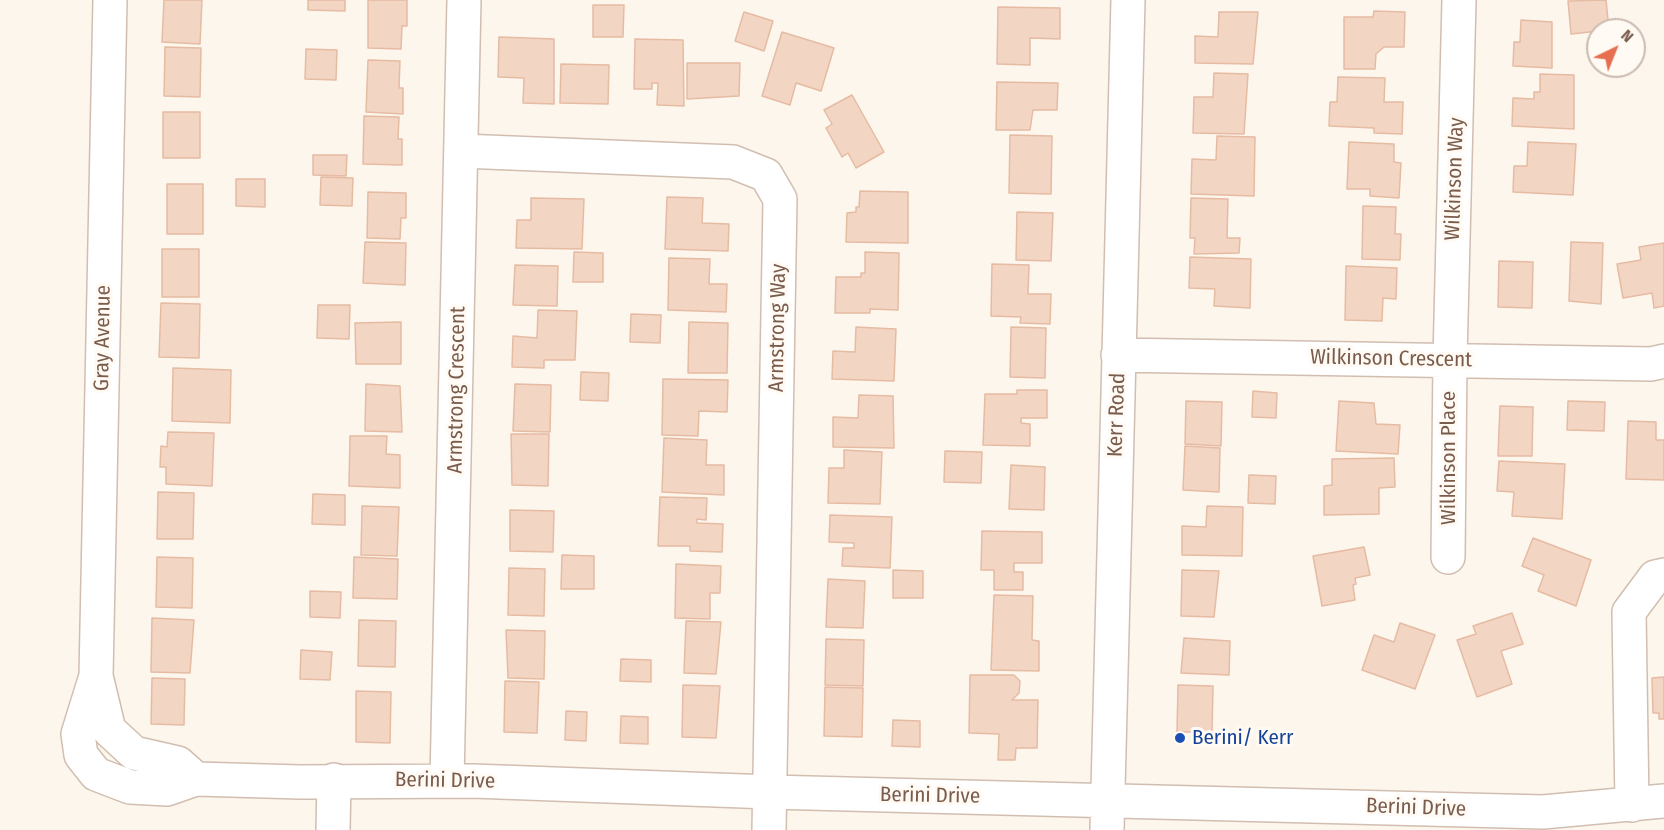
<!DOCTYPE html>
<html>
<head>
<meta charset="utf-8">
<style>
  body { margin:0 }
  #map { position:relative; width:1664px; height:830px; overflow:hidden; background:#fdf6ec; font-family:"Fira Sans Condensed",sans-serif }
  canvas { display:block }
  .north { position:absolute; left:1586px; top:18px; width:60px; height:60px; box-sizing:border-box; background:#fffaf3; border:2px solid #cabbb1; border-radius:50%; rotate:43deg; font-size:16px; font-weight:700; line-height:24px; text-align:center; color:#7a5c4d }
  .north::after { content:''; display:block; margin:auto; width:21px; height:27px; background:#e76f51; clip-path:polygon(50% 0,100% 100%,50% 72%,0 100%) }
</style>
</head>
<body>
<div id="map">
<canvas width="1664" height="830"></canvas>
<div class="north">N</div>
</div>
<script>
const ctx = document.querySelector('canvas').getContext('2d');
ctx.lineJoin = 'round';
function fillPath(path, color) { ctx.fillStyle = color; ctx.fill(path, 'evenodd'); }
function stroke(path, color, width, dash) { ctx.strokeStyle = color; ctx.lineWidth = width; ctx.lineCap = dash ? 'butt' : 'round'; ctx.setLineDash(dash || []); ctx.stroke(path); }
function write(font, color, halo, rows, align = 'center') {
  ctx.font = font + ' "Fira Sans Condensed",sans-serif'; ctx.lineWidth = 6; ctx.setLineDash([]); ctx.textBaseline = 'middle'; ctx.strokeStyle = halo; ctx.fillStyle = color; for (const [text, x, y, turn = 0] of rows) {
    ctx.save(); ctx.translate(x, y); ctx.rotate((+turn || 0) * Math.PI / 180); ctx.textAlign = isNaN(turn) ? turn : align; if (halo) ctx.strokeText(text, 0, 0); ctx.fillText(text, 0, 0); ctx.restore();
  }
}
const building = new Path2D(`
  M164,0h38l-2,44 -38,-2z
  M308,0h37v11l-37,-1z
  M368,0h39v26h-5l-1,23 -33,-1z
  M1606,0l3,30 -38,4 -3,-33z
  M593,5h31l-1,32h-30z
  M998,7l62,1v31l-30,-1v27l-33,-1z
  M1374,11l31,1 -1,35h-20l-8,7 -1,15h-31v-52h29z
  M744,12l29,9 -9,30 -29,-10z
  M1219,12h39l-5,52 -58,-1v-27l23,1z
  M1521,20l31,2v46l-39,-2 1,-24h6z
  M782,32l52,16 -13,43 -25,-8 -6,22 -28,-9z
  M499,37l55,2v65l-31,-1 1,-25 -26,-1z
  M635,39l48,1 1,66 -27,-1 1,-22h-6v6h-18z
  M165,47l36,1 -1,49 -36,-1z
  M306,49l31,1 -1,30 -31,-1z
  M368,60l32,1 -1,27h4v26l-37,-2z
  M687,63h53l-1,33 -52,3z
  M561,64l48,1 -1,39 -48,-1z
  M1214,73l34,1 -4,60 -51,-1 1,-36h19z
  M1540,74l34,1v54l-62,-3 1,-28 21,1v-7h6z
  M1338,77l47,1 -1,24h19l-1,32 -28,-1v-5l-45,-2 1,-24h7z
  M997,82l61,1 -1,27h-24l-3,20h-34z
  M852,95l32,57 -28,16 -8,-15 -6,4 -16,-29 6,-4 -8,-14z
  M163,112h37v46h-37z
  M364,116l35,1 -1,22h4v26l-39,-1z
  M1010,135l42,1 -1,58 -42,-1z
  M1217,136l38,1 -1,59 -63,-2 1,-35 24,1z
  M1349,142l45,2v18l7,1 -2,35 -29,-2v-7h-23z
  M1528,142l48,2 -3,51 -60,-3 1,-26h13z
  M313,155h34l-1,21 -33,-1z
  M321,177l32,1 -1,28 -32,-1z
  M236,179h29v28l-29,-1z
  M167,184h36v50h-36z
  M860,191l48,1v51l-62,-1 1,-29 9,-1v-5h3z
  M368,192l38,1v25h-5l-1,21 -33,-1z
  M667,197l36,1 -1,25 27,1 -1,27 -63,-2z
  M531,198l53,1 -2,50 -66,-1 1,-28h14z
  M1191,198l37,1 -1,39h13l-1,15 -45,1 1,-16h-5z
  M1363,206l33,1 -1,27h6l-1,26 -38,-1z
  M1017,212l36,1 -2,48 -35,-1z
  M365,242l41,1 -1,42 -42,-2z
  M1571,242l32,1 -2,61 -32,-3z
  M1664,243v63l-10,2 -2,-15 -29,5 -6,-34 24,-4 -2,-13z
  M162,249h37v48h-37z
  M574,252l29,1v29h-30z
  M865,252l34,1 -1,57 -28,-1v4h-35l1,-36h25v-4h4z
  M1190,257l61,2 -1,49 -36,-2 1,-17 -26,-1z
  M669,258l41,1 -1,25h18l-1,28 -58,-2z
  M1499,261l34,1 -1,46 -34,-1z
  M992,264l37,1 -1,29h23l-1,30 -30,-1 1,-6 -30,-1z
  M515,265l43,1 -1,40 -44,-1z
  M1346,266l51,2 -1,31 -13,-1 -1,23 -37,-1z
  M161,303l39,1 -1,54 -40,-1z
  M318,305h32l-1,34 -32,-1z
  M538,310l39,1 -2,49h-31v8l-32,-1 1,-31 24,2z
  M631,314l30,1 -1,28 -30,-1z
  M401,322v42h-45l-1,-41z
  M689,322l39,1 -1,50h-39z
  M856,327l40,2 -2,52 -62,-2 1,-28 22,1z
  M1011,327l35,1 -1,50 -35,-1z
  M173,368l58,2 -1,53 -58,-2z
  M581,372l28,1 -1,28 -28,-1z
  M663,379l65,1 -1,32 -28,-1 -1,25 -36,-1z
  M366,384l34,2 2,46 -37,-1z
  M515,384l36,1 -1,47 -37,-1z
  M1017,390h30v28h-26v5l9,1v22l-47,-1 2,-51h32z
  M1253,391l24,2 -1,25 -24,-1z
  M859,395l34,1 1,52 -61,-1v-30l25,1z
  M1186,401l36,1 -1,44 -36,-2z
  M1339,401l35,2 2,21 24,1 -2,29 -62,-3z
  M1568,401l37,1 -1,29 -37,-1z
  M1500,406l33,1 -1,49h-34z
  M1628,421l28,1v18h8v40l-38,-1z
  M168,432l46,1 -2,53 -46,-2v-17h-6l1,-21 6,1z
  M511,434h38l-1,52 -36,-1z
  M350,436h37l-1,18 14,1v33l-51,-2z
  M664,438l43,2 -1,25h18v30l-62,-3z
  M1185,446l35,2 -1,44 -36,-2z
  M844,450l38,2 -2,52 -52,-1 1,-35h15z
  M945,451l37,1 -1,31 -37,-1z
  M1394,458l1,29 -16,1v26l-55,1v-29l8,-1v-26z
  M1499,461l66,3 -3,55 -50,-3 2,-24 -17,-1z
  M1011,465l34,2 -1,43 -35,-1z
  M1249,475l27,1 -1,28 -27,-1z
  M158,492l36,1 -1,46h-36z
  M313,494l32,1v30l-33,-1z
  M660,497l47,1 -1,22 -9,-1v4l26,1 -1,28 -32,-1v-5h-32z
  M362,506l37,1 -2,49 -36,-1z
  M1207,506l36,1 -1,49 -60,-1v-29l24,1z
  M510,510l44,1 -1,41 -43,-1z
  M830,515l62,2 -2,51 -48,-2 1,-18h11v-5l-25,-1z
  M982,531l60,1v31h-28v9h9v18h-29v-20h-13z
  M1533,538l58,22 -15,46 -38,-15 6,-16 -22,-9z
  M1364,547l6,28 -15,3 1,6 -3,1 2,15 -33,6 -9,-50z
  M562,555l32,1v33h-33z
  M157,557l36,1 -1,50 -36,-1z
  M354,557l44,2 -1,40 -44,-1z
  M676,564l45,2 -1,27h-10v26l-35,-1z
  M509,568l36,1 -1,47 -36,-1z
  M893,570l30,1v27h-30z
  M1182,570l37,1 -5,46 -33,-1z
  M828,579l37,2 -2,47 -37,-1z
  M310,591l31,1 -1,26 -30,-1z
  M994,595l39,1 -1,44 7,1v30l-48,-1z
  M1512,613l11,31 -22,7 11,33 -35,13 -20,-57 19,-6 -3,-8z
  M152,618l42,2 -4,53 -39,-1z
  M359,620l37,1 -1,46 -37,-1z
  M686,621l35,1 -5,52 -32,-1z
  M1400,623l35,12 -20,54 -53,-19 12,-35 20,7z
  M506,630l39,1 -1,48 -36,-1z
  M1184,638l46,3 -1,34 -48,-2z
  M826,639l38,1 -1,46 -38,-1z
  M301,650l31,2 -2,28 -30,-1z
  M621,659l30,1v22l-31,-1z
  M970,675h44l6,6 -1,12 -7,7h26l-1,48h-21l-1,12h-17l1,-26 -30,-1z
  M1664,677v42h-5v-6h-6l-1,-35z
  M152,678l33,1 -1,46 -33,-1z
  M505,681l34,1 -2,51 -33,-1z
  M683,685l37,1 -4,52 -34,-1z
  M1178,685l35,1 -1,46h-35z
  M825,687l38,1 -1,49 -38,-1z
  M356,691l35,1 -1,51 -34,-1z
  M566,711l21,1 -1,29 -21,-1z
  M621,716l27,1v27l-28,-1z
  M893,720l27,1v26l-28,-1z`);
fillPath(building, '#f3d5c3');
stroke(building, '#e6bba3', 1.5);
const minor = new Path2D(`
  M110,0l-14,676 13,54 25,23 44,10 18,16
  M462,151l271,11 33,13 14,24 -11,631
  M1118,355l533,9 13,-3
  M1448,557l2,-198 9,-359
  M96,676l-18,58 3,21 15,19 34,13 37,2 29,-10 104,3 173,-1 297,11 773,20 121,-11
  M447,780l17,-780
  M1632,805l-3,-193 26,-35 9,-2
  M333,830l1,-50
  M1107,830l21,-830`);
stroke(minor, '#d1beb0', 36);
stroke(minor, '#fff', 33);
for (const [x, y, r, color] of [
  [1180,738,6,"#1a4fb4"]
]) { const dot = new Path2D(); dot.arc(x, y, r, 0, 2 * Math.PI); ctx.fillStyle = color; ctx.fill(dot); stroke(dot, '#fffaf3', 2); }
write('21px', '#7a5c4d', '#fffaf3', [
  ["Wilkinson Way",1455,179,-88],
  ["Armstrong Way",778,328,-89],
  ["Gray Avenue",103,338,-89],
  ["Wilkinson Crescent",1391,359,1],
  ["Armstrong Crescent",457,390,-89],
  ["Kerr Road",1117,415,-88],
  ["Wilkinson Place",1449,458,-90],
  ["Berini Drive",445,781,1],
  ["Berini Drive",930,796,1],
  ["Berini Drive",1416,808,2]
]);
write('21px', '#164399', '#fffaf3', [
  ["Berini/ Kerr",1192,738]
], 'left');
</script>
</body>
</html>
